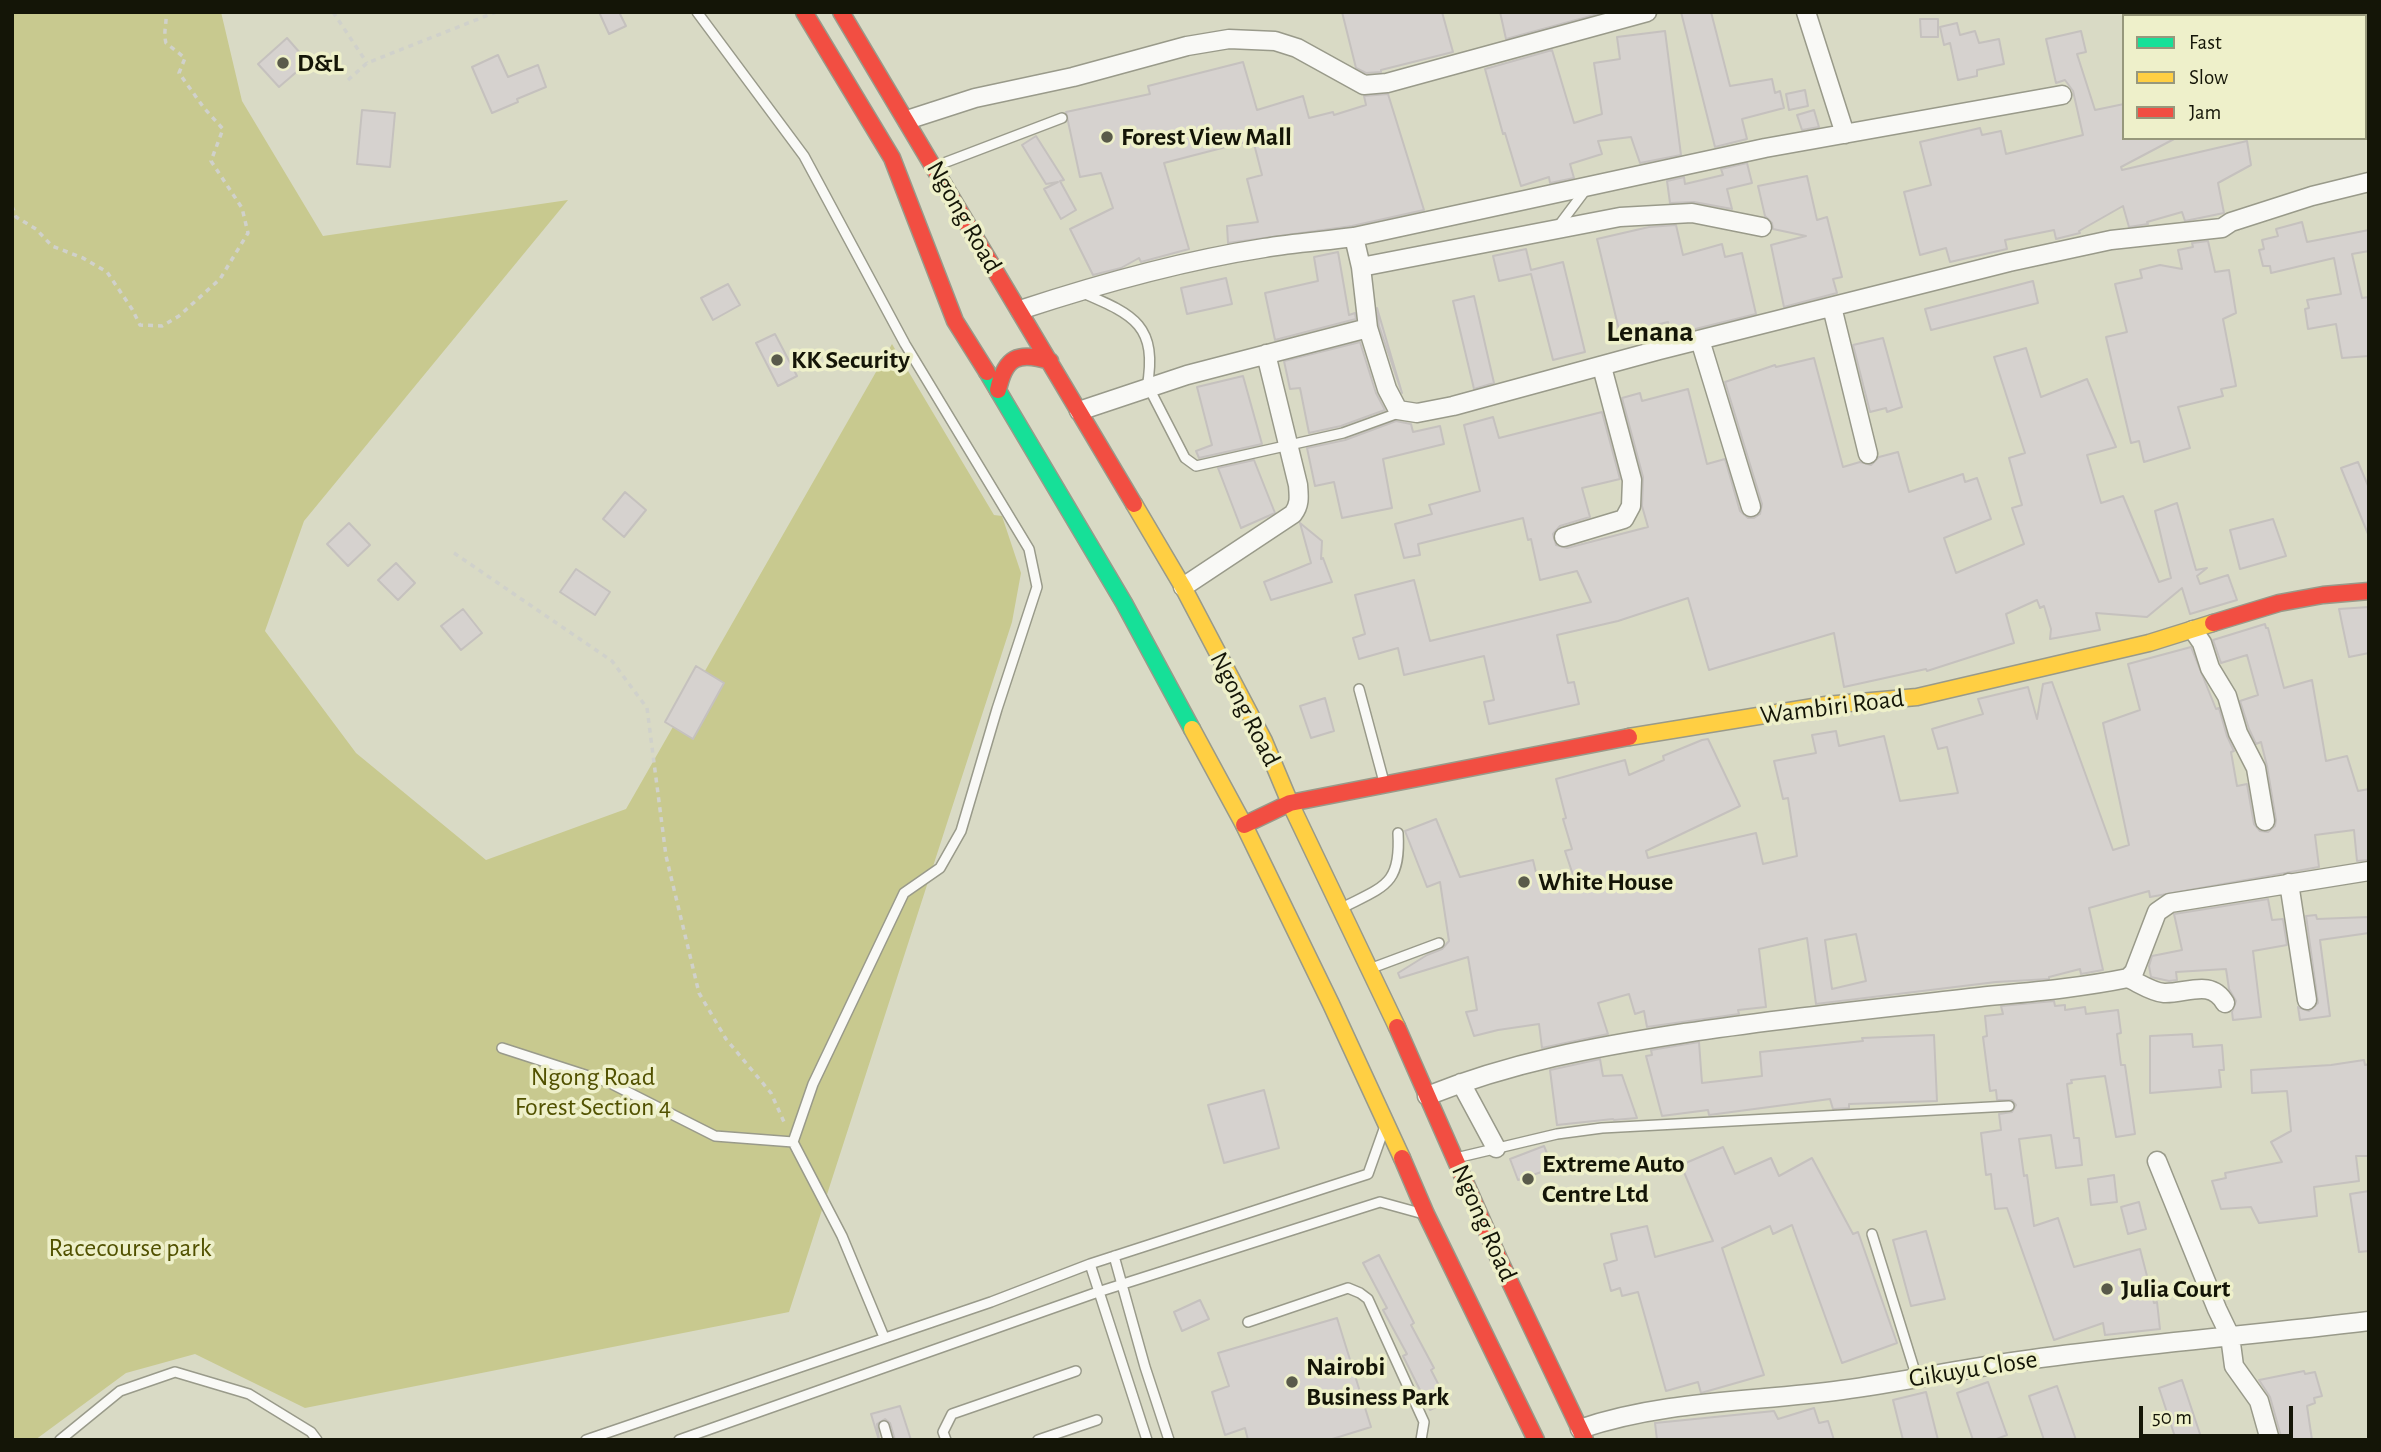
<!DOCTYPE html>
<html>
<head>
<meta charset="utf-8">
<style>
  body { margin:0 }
  #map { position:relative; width:2381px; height:1452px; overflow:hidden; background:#d9dac5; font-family:"Alegreya Sans",sans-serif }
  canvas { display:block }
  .frame { position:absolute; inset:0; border:14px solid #141507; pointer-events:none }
  .legend { position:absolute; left:2122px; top:14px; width:245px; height:126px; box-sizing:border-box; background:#eef0ca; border:2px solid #97987c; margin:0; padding:9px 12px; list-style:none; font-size:21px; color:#141507 }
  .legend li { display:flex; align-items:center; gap:14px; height:35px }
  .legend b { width:35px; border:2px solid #97987c }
  .scale { position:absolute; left:2139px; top:1406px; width:154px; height:32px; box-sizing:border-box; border:4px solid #141507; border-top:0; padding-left:9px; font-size:21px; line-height:24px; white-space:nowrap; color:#141507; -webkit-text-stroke:5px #eef0ca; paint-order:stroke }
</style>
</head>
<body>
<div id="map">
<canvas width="2381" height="1452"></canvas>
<div class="frame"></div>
<ul class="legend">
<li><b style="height:9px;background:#16e098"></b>Fast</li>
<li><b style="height:9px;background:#ffcf43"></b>Slow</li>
<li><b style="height:9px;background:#f24e42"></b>Jam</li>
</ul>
<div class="scale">50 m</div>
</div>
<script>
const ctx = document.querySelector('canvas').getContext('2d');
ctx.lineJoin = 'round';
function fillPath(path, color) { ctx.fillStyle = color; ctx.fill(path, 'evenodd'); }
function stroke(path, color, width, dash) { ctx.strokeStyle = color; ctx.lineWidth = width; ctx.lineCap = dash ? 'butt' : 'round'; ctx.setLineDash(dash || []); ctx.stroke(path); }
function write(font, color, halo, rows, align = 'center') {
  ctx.font = font + ' "Alegreya Sans",sans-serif'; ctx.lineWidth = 7; ctx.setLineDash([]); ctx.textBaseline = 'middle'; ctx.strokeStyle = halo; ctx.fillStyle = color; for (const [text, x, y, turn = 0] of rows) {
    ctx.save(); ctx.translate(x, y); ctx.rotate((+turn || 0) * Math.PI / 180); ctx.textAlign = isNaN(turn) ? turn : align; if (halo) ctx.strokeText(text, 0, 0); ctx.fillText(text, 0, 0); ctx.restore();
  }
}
fillPath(new Path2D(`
  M12,12h209l21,89 81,135 245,-36 -264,321 -39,110 91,122 130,107 140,-51 266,-465 102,171 8,1 19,57 -9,49 -223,690 -484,96 -110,-54 -69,19 -91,67h-23z`), '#c8c98f');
const building = new Path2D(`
  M599,12h20l7,14 -17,8z
  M1342,12h100l11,40 -72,18v2l-15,1 -10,-5z
  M1500,12h98v2l-92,25z
  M1681,12h30l19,74 42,-7 3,14 5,-2 4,17 -42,11 5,20 -32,8z
  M1920,19h18v18h-17z
  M1957,23l3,12 15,-4 4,12 20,-4 5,25 -27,6v6l-19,4 -8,-37 -6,2 -4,-18z
  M1665,31l16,124 -41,8 -9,-26 -33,4 4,13 -32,10 4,14 -24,5 -1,-6 -28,9 -16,-53 -2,1 -18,-65 67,-19 22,73 28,-9 -8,-51 26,-4 -3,-22z
  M2081,31l5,21 -9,2 18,56 29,-6v34h52l-55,29 1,3 125,-29 4,24 -33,18 6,30 -39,8 -3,-9 -35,10 1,2 -19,3 -6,-21 -44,25 1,2 -24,6 -2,-9 -49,10 2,9 -57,13 -4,-14 -26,7 -16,-63 27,-7 -11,-43 60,-14 2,7 19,-4 5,23 77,-19 -10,-44 -8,-11 -9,3 -10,-44z
  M287,38l21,24 -29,25 -21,-23z
  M498,55l10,22 30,-12 8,22 -29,12 1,3 -26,11 -20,-46z
  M1243,62l14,48 46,-14 6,22 24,-6 1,3 32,-10 -2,-9 24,-2 36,116 -72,16 -124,17 -1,-17 31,-4 -11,-43 15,-4 -9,-35 -89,23 25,86 -48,13 -2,-4 -18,10 -28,7 -23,-46 43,-21 -12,-35 -21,4 -14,-65 84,-18 -2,-8z
  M1805,90l3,16 -19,4 -3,-16z
  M362,110l33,3 -5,54 -33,-3z
  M1814,110l5,17 -17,3 -5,-15z
  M1036,136l28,44 -4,1 16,29 -15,9 -17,-30 14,-7 -12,2 -24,-39z
  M1747,163l5,20 -25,6 5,20 -38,-7 -24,1 -3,-22 17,-4 1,7 38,-9 -2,-6z
  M1807,176l10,44 10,-3 15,60 -9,2 4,14 -53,14 -13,-62 35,-9 -33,-7 -1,-6 -7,-7 -7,-30z
  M2302,222l5,20 62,-12v21l-17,3 10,44 7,-1v59l-27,2 -6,-34 -28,5 -3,-20 4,-1 -2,-8 34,-6 -7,-36 -63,15 -1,-7h-7l-4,-16 5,-1 -2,-9 16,-4 -2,-7z
  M1676,225l7,30 39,-11 3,13 17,-4 14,61 -85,21 -3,-13 -48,12 -23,-95 52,-12z
  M2208,241l7,31 14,-2 7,43 -13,6 13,67 -15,3 2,7 -45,11 12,41 -46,14 -5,-21 -8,2 -25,-106 21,-5 -12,-48 27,-6 -2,-8 20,-5 22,4 -4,-19 15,-3 -1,-4z
  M1526,249l5,21 32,-8 22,90 -32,8 -22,-86 -32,7 -6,-25z
  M1338,252l11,63 6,-2 1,6 -81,21 -10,-47 53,-12 -4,-24z
  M1226,278l6,26 -45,10 -6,-26z
  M2033,281l5,22 -107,27 -6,-21z
  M728,284l12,21 -27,15 -12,-22z
  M1474,296l20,87 -20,6 -21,-88z
  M1377,308l25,85 -23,-67z
  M775,334l22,42 -19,10 -22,-43z
  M1883,338l19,69 -15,5 -1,-4 -16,4 -17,-67z
  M1360,342l16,51 9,17 -44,16 -32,7 -9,-45 -10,1 -6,-28z
  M2026,348l15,49 46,-18 29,68 -29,8 14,48 22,-7 36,86 12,-4 -16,-67 22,-8 19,67 11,-2 -10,8 3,8 28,-9 9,25 -47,14 -8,-26 -35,29 -51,-4 4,17 -50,9 1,-10 -7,-23 -4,2 -3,-8 -31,14 8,29 -87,28 -1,-2 -82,18 -10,-54 -125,37 -21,-72 -70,23 -61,14 11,48 6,-1 5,22 -90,20 -5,-22 10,-2 -10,-44 -80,19 -6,-27 -39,11 -6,-21 12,-4 -10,-39 59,-15 16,61 161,-39 -14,-31 -37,9 -9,-41 -3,1 -5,-22 -105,26 2,11 -16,3 -9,-34 37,-10 -3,-9 51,-14 -16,-66 29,-8 6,21 103,-26 18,67 -38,9 8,29 -30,9 -7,8 3,11 11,3 81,-21 -6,-21 1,-29 -21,-79 18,-5 2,8 46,-12 19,75 18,-5 15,52 8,7h6l6,-4 2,-10 -37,-122 50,-17 1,2 38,-9 29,109 17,-5 11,3 8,-8 19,-5 11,40 54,-18 2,8 12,-4 14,41 -47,19 12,35 68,-29 -12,-36 10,-3 -13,-47 16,-5 -31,-96z
  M1243,376l19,68 -63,14 -3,-7 16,-6 -15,-58z
  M1396,421l15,3 2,8 27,-6 4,18 -61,15 9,49 -50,10 -8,-36 -19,4 -8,-38 38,-8z
  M1254,460l21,53 -34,15 -23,-60z
  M2358,462l11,26 -1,46 -27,-66z
  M625,492l21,18 -22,27 -21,-18z
  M2273,519l13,37 -46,13 -10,-39z
  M349,523l21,22 -22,21 -21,-22z
  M1300,523l22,18 -1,18 2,-1 9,24 -61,18 -7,-18 47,-19z
  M396,563l19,20 -17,17 -20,-20z
  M576,569l34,23 -15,23 -35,-23z
  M2369,607v46l-20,4 -10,-48z
  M463,609l19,24 -21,17 -20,-24z
  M2265,624l1,4h2l16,60 28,-8 14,81 21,-5 11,35 11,-2v71l-12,1 -3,-31 -39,5 4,32 -169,30 -1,-6 -60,17 14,62 -22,4 -1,-5 -31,8v2l-53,3 -180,22 -9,-66 -48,11 7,58 -28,3 1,4 -92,13 -3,-16 -9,3 -6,-20 -31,9 10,31 -66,14 -3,-24 -41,6 -24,6 -8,-24 11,-2 -9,-53 -68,21 -2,-5 29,-18 15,-6 7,-8 -9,-59 -13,5 -22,-56 31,-12 24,58 73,-17 6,25 35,-7 -9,-27 7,-2 -9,-30 3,-1 -10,-39 69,-19 4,15 35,-15 -1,-4 39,-16 6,-1 32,67 -94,45 2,7 108,-25 7,31 34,-8 -9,-58 -5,1 -9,-38 42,-8 -4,-18 24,-4 3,15 45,-10 16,65 58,-8 -11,-46 -9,2 -6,-20 51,-15 -5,-15 50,-12 9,32 6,-35 9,-2 61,168 16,-5 -26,-122 37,-13 -12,-46 63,-17 25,62 3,-1 8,28 7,15 -3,1 6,34 10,-2 7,40 6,7 8,1 7,-6 1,-6 -9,-54 -6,-24 -5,2 -7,-15 -9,-28 18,-6 -11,-40 -26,8 -8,-23zM1856,934l10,47 -34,8 -7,-49z
  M696,666l28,17 -31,56 -28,-17z
  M1325,698l9,33 -23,7 -11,-32z
  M2268,899l4,21 11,-1 4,26 -34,6 8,66 -28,3 -1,-8 4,-11 -7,-12 -3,-20 -50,3 1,8 -8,1 -18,-4 -2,-11 3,-10 30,-6 -8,-36z
  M2316,915l1,4 52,-2v16l-49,7 10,76 -30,4 -2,-13 11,4 9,-8 -12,-87z
  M2054,1001l1,5 10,-1v5l20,-3 1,7 32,-4 3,23 -4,1 4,31h4l10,69 -19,3 -11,-61 -34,4 1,3 -5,1 7,54h5l3,27 -26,3 -5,-33 -32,4 5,37 3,-1 7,51 24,-8 16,49 66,-18 14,54 3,-1 3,27 -55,6 -2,-12 -49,17 -47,-132 -12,1 -4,-35 -5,1 -5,-42 20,-3 -2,-16 13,-2 4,-7 -4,-5h-15l-1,-10 -6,1 -7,-54 4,-1 -2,-20 18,-2 -2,-8z
  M2192,1034l1,13 29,-2 2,25h-5l2,17 -71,6v-57z
  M1934,1035l3,66 -88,3v4l-16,1 -3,-10 -121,16 -1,-5 -46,6 -16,-60 6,-1 -1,-5 48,-8 3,41 60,-7 -2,-24 103,-11 -1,-3z
  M1600,1059l3,17 19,-1 15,43 -23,2 -1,-1 -56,6 -7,-55z
  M2364,1060l1,5 4,-1v92h-13l3,25 -45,6 3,29 -58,7 -8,-16 -30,2 -9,-28 14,-3 -1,-5 57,-11 -11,-20 20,-11 -4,-40 -35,2 -1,-23 80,-5z
  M1264,1090l15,58 -55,15 -16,-58z
  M1544,1146l9,22 -35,12 -8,-21z
  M1723,1147l12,27 36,-16 8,18 33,-18 41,76 5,-2 39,111 -55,20 -50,-138 -19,9 -3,-8 -48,22 42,127 -63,18 -3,-11 -32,9 -28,-99 -16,4 -2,-8 -9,3 -7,-27 13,-4 -6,-26 36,-8 8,31 58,-16 -32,-76z
  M2114,1175l3,27 -26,3 -3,-26z
  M2369,1191v60l-10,1 -9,-58z
  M2139,1202l7,27 -18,5 -7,-27z
  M1926,1231l19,68 -34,7 -18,-66z
  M1379,1255l35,68 -3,2 23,43 -3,2 16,31 -17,9 -27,-54 4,-2 -24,-44 4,-2 -24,-45z
  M1200,1300l9,19 -27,12 -8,-19z
  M1337,1318l34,109 -42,13h-81l-3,-12 -20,7 -13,-43 17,-6 -11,-33z
  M2304,1371l1,3 10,-2 7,24 -8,2 1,5 -8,3 5,34h-30l-12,-43 -11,-17z
  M2182,1380l20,60h-26l-17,-52z
  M1988,1382l19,53 -13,5h-21l-16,-47z
  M2057,1386l19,54h-32l-15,-44z
  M1926,1392l12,48h-35l-10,-40z
  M900,1406l11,34h-16l-5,-17 -5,-4 -8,5 2,16 -8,-26z
  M1814,1408l5,15 9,-2 6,19h-177l-2,-17 119,-12 4,8z`);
fillPath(building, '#d6d2cf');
stroke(building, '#c5c1be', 2);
const lane = new Path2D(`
  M697,12l107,144 101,188 124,205 8,38 -40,122 -36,122 -21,37 -36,25 -91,191 -20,58 49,94 42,101
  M936,166l126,-48
  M1557,228l30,-40
  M1083,293c51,22 75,32 64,95
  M1149,388l36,70 11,8 147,-33 58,-21
  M1359,689l25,93
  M1344,907c41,-21 57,-23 54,-74
  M1372,968l67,-25
  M502,1048l108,35 105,53 78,6
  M1456,1158l101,-24 45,-6 407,-22
  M1872,1234l45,144
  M1114,1256l31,111 24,73
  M1090,1264l57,176
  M1248,1322l100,-34 12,5 8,6 56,123 -3,18
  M884,1426l4,14
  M60,1440l60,-49 55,-19 74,22 62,38 6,8
  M586,1440l405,-138 99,-38 278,-90 16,-45
  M679,1440l419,-148 282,-90 40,11
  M946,1440l-3,-8 9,-18 124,-43
  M1038,1440l59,-20`);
const street = new Path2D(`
  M1806,12l39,122
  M907,120l68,-22 98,-21 114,-31 42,-7 46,2 22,7 67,37 23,-2 260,-71
  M1361,267l259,-50 72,-4 70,14
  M1832,307l36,147
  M1020,310c79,-26 161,-49 244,-62 30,-5 60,-7 90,-11l411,-89 297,-53
  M1368,328l19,61 11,21 19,3 36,-7 206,-56 350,-88 102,-22 111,-12 9,-6 81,-26 57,-14
  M1700,340l51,167
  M1079,411l108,-36 181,-47 -7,-61 -7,-30
  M1564,537l60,-18 7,-13 1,-26 -30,-113
  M1183,587l110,-73c7,-9 6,-17 5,-29l-32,-131
  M2193,630l9,13 8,25 17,28 11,37 18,35 9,53
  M2289,883l18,117
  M2128,978c11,5 24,14 36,15 22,1 47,-15 61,10
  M1461,1083l35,65
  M1427,1096c85,-34 167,-49 258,-63 98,-15 197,-25 295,-36 50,-5 99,-9 148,-19l6,-6 23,-60 13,-9 199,-32
  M2157,1161l60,148 13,27 4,30 25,35 11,39
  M1580,1429c84,-29 175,-27 262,-39 53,-7 105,-18 157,-26 123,-19 247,-28 370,-43`);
const fast = new Path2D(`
  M987,372l137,231 68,126`);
const slow = new Path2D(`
  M1134,504l49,83 81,154 26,62 107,224
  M1192,729l52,96 87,179 71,154
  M1629,737l197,-32 91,-8 232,-54 64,-20`);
const jam = new Path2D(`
  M804,12l88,146 63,163 32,51
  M841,12l293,492
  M998,390c7,-33 20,-39 52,-29
  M2213,623l66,-20 44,-8 46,-4
  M1244,825l46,-22 339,-66
  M1397,1027l102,232 86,181
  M1402,1158l24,56 110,226`);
stroke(lane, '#999a8a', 12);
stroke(street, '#999a8a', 21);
stroke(fast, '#999a8a', 19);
stroke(slow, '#999a8a', 19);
stroke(jam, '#999a8a', 19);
stroke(new Path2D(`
  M333,12l34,51
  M348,80l19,-17 129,-51
  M12,206l4,11 20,12 16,17 31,12 24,14 25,37 8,16 22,1 17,-10 41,-37 28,-46 -6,-25 -31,-47 12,-32 -19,-21 -25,-35 6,-15 -19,-15c-3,-11 1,-19 0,-31
  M454,553l158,108 35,47 19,148 33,137 27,46 45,54 13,29`), '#d0d1cb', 3.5, [5, 5]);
stroke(lane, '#f9f9f6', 9);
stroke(street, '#f9f9f6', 18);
stroke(fast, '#16e098', 16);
stroke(slow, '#ffcf43', 16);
stroke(jam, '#f24e42', 16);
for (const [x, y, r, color] of [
  [283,63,7,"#595a4a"],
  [1107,137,7,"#595a4a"],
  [777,360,7,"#595a4a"],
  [1524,882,7,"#595a4a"],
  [1528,1179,7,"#595a4a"],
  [2107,1289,7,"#595a4a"],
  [1292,1382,7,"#595a4a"]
]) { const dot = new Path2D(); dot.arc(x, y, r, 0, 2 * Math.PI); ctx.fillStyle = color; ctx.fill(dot); stroke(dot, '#eef0ca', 2.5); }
write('bold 26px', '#141507', '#eef0ca', [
  ["D&L",297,63],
  ["Forest View Mall",1121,137],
  ["KK Security",791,360],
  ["White House",1538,882],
  ["Extreme Auto",1542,1164],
  ["Centre Ltd",1542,1194],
  ["Julia Court",2121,1289],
  ["Nairobi",1306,1367],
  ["Business Park",1306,1397]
], 'left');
write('26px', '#141507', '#eef0ca', [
  ["Ngong Road",964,217,60],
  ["Wambiri Road",1832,707,-7],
  ["Ngong Road",1245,709,63],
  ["Ngong Road",1484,1223,66],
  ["Gikuyu Close",1973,1369,-9]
]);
write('26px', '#515100', '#eef0ca', [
  ["Ngong Road",593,1077],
  ["Forest Section 4",593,1107],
  ["Racecourse park",130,1248]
]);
write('bold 30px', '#141507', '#eef0ca', [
  ["Lenana",1650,332]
]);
</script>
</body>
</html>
